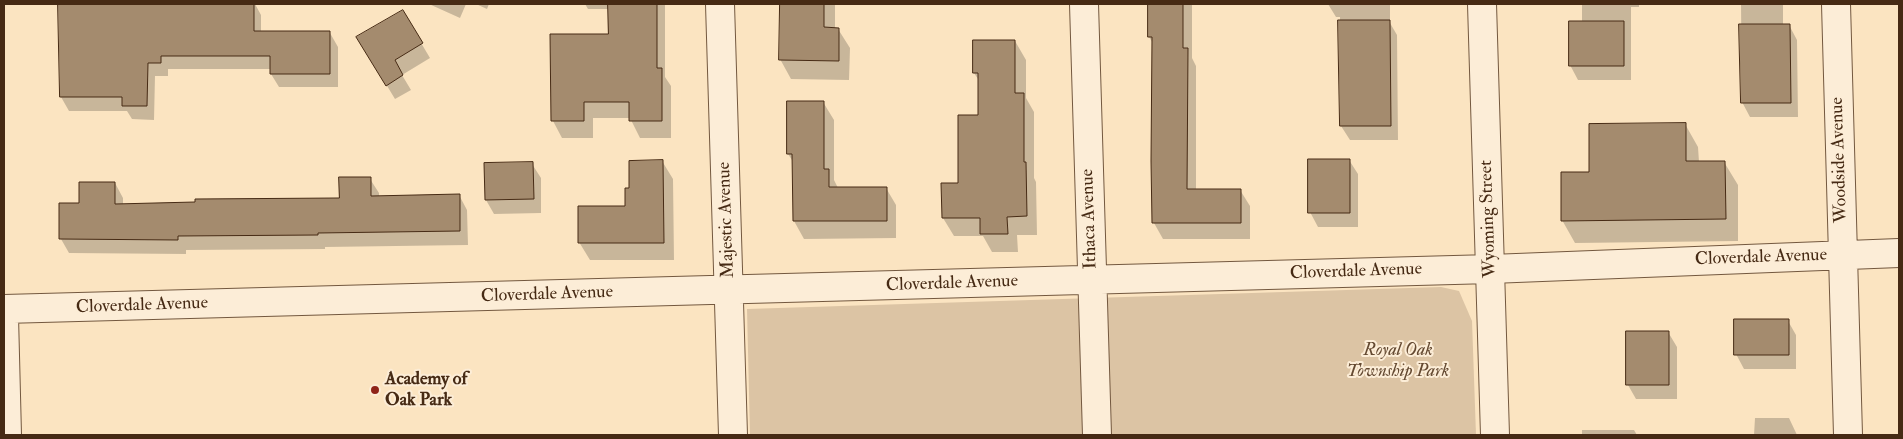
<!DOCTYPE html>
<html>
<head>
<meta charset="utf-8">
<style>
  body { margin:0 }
  #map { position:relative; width:1903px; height:439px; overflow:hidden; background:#fbe4c1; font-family:"IM FELL Double Pica",serif }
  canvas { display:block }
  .frame { position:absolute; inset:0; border:5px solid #462a14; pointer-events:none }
</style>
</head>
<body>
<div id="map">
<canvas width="1903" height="439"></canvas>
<div class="frame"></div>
</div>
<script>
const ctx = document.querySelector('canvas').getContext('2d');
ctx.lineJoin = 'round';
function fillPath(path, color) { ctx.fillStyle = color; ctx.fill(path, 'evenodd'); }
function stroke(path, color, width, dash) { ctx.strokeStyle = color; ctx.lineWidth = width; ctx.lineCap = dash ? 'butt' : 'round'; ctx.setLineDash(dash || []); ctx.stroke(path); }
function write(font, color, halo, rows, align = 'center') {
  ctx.font = font + ' "IM FELL Double Pica",serif'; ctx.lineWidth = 4; ctx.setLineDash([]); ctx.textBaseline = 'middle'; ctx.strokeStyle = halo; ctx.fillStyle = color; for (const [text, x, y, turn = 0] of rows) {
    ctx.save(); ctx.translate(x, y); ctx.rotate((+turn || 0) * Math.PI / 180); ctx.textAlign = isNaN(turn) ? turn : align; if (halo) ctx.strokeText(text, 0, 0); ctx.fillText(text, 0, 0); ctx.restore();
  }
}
fillPath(new Path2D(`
  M1441,287l18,4 13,30 4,114h-726l-3,-126z`), '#dcc4a4');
fillPath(new Path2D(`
  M60,4h195l6,11v18h69l8,14v40h-59l-8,-13v-5h-103v7h-13l-1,44 -22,-1 -5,-8h-58l-8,-14z
  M429,4h37l-6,14z
  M476,4h13l-2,5z
  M585,4h80v73l6,9v52h-31l-10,-20h-37v20h-31l-9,-17 56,-86v-26h-21z
  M781,4h54v25h3l12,19 -1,32 -58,-1 -11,-20z
  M1149,4h43v54l4,8v124h44l10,16v33h-87l-9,-16v-178l-5,-8z
  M1328,4h62v19l7,12 1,105h-48l-9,-14 -1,-109h-4z
  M1582,4h57v3h-8v73h-53l-8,-15 12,-42z
  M1741,4h42v21h6l8,15 1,77h-48l-8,-15z
  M402,11l28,47 -28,17 9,15 -16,9 -37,-61z
  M1015,41l11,19v38l8,14v66l2,4 1,53h-20l1,17h-26l-9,-16h-29l-11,-18 16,-34 21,-67v-35l-6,-9z
  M823,102l11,18v60l4,8h48l10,17v33l-92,1 -10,-18v-58l-6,-9z
  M1685,124l13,23 1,15h25l14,23v56l-163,2 -13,-23z
  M1349,160l9,14v53h-40l-8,-15z
  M662,161l11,18 1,81h-84l-11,-18 47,-35 4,-17z
  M532,164l9,14v35l-47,1 -8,-14z
  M370,179l9,14v4l80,-2 8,15 1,35 -143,2v2l-139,1v4l-117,-1 -8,-14 20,-35 34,-21 8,15v7l217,-6z
  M1788,321l8,14v34h-52l-8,-15z
  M1668,332l9,15v52h-41l-8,-14z
  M1755,418h34l8,17h-43z
  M1582,430h52l3,5h-55z`), '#0003');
const building = new Path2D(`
  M58,4h196v27h76v43h-60v-18h-109v7h-13l-1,43h-25v-9h-62z
  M608,4h49v64h5v53h-33v-19h-45v19h-33l-1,-87h58z
  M780,4h44v23l15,1v33l-60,-1z
  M1148,4h35v44h5l-1,141h54v34h-89l-1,-62 1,-124h-4z
  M403,10l20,33 -28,17 8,15 -17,11 -30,-49z
  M1338,20h52l1,106h-51z
  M1569,21h55v45h-55z
  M1739,24h51l1,79h-50z
  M973,40h42v53h9v69h2l1,54 -20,1 1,17h-28v-16h-38l-1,-35h17v-68h20v-42h-5z
  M787,101h37v68h5v18h58v34h-94l-1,-67h-5z
  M1686,123v38h39l1,58 -165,2v-49h28v-48z
  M1308,159h42v54h-42z
  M663,160l1,83h-86v-37h47v-18h4v-27z
  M533,162l1,37 -49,1 -1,-37z
  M339,177h32v19l89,-2v37l-142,2v2l-140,1v4l-119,-1v-36h20v-21h36v22l80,-2v-3l144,-1z
  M1734,319h55v36h-55z
  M1626,331h43v54h-43z`);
fillPath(building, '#a48b6e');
stroke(building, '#462a14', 1);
const minor = new Path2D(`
  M720,4l13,431
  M1084,4l13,431
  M1482,4l13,431
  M1836,4l12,431
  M4,309l1487,-40 408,-16
  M4,316l3,119`);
stroke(minor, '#73583f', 30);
stroke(minor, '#fcedd7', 28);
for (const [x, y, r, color] of [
  [375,390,5,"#8f2418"]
]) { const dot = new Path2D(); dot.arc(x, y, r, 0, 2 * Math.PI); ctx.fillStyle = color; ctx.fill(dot); stroke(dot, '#fcedd7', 2); }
write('18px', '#462a14', '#fcedd7', [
  ["Woodside Avenue",1840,160,-92],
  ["Ithaca Avenue",1090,219,-92],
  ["Wyoming Street",1489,219,-92],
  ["Majestic Avenue",727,220,-92],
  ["Cloverdale Avenue",1761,258,-2],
  ["Cloverdale Avenue",1356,272,-2],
  ["Cloverdale Avenue",952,284,-2],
  ["Cloverdale Avenue",547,295,-2],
  ["Cloverdale Avenue",142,306,-2]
]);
write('italic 18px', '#644931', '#fcedd7', [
  ["Royal Oak",1398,351],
  ["Township Park",1398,372]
]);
write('bold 18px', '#462a14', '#fcedd7', [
  ["Academy of",385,380],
  ["Oak Park",385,401]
], 'left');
</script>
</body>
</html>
